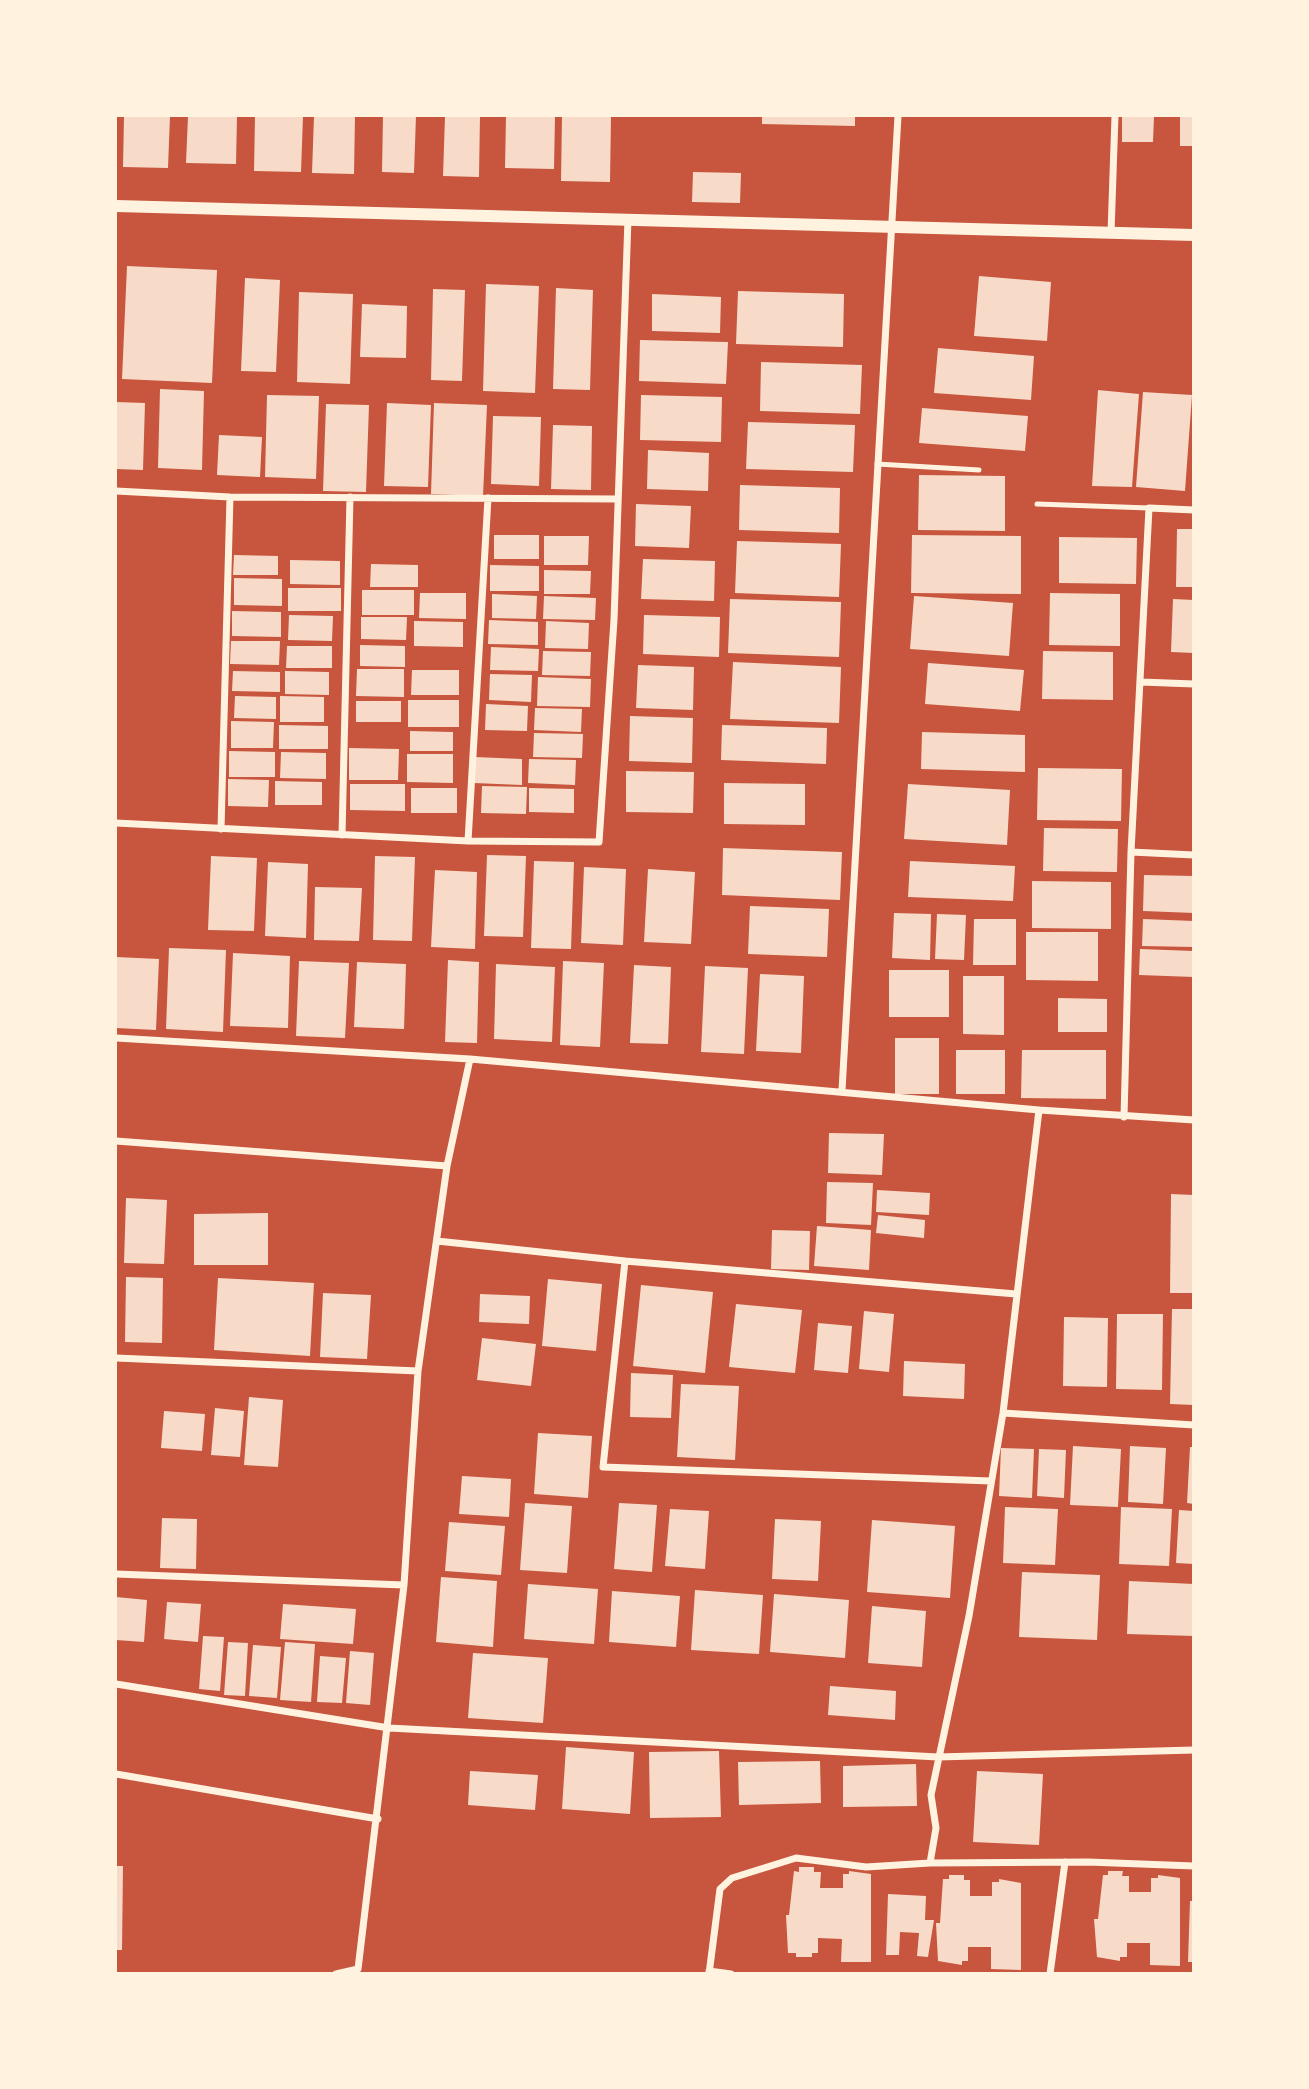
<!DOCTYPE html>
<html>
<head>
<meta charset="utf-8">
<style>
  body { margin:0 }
  #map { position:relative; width:1309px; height:2089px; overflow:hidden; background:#c8553d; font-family:"DM Sans",sans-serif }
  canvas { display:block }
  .frame { position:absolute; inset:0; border:117px solid #fff3e0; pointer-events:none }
</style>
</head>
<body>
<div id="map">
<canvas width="1309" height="2089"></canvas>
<div class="frame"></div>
</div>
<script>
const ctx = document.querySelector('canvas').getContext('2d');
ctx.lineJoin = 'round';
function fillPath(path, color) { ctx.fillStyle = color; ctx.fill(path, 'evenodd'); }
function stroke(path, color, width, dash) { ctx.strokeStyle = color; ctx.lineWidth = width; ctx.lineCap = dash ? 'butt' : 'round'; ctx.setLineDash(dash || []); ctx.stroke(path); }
fillPath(new Path2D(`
  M124,116h46l-2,52 -45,-1z
  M188,116h49l-1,48 -50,-1z
  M255,116h48l-2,56 -47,-1z
  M314,116h41l-1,58 -42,-1z
  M383,116h33l-2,57 -32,-1z
  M445,116h35l-1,61 -36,-1z
  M506,116h49l-1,53 -49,-1z
  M562,116h49l-1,66 -49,-1z
  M762,116h93v10l-93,-2z
  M1122,116h32l-1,26h-31z
  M1180,116h14v30h-14z
  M693,172l48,1 -1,30 -48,-1z
  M127,266l90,4 -5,113 -90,-4z
  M979,276l72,6 -4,59 -73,-5z
  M245,278l35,2 -4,92 -35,-1z
  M486,284l53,2 -4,107 -52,-2z
  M556,288l37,2 -3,100 -37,-1z
  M433,289l32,1 -3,91 -31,-1z
  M738,291l106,3 -1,53 -107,-3z
  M299,292l54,2 -3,90 -53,-2z
  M652,294l69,3 -1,36 -68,-2z
  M362,304l45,2 -1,52 -46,-1z
  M640,340l88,2 -2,42 -87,-3z
  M938,348l96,8 -3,44 -97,-7z
  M761,362l101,3 -2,49 -100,-3z
  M160,389l44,2 -2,79 -44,-2z
  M1098,390l41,4 -7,93 -40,-1z
  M1143,392l49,3 -7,96 -49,-4z
  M267,395l52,1 -3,83 -51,-2z
  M641,395l81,2 -1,45 -81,-2z
  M116,402l29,1 -2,67 -27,-1z
  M387,403l44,2 -3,82 -44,-1z
  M434,403l53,2 -4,91 -52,-2z
  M326,404l43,1 -3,87 -43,-1z
  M922,408l106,8 -3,35 -106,-8z
  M493,416l48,1 -2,69 -48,-2z
  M748,422l107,3 -2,47 -107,-3z
  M553,425l39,1 -1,64 -40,-1z
  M219,435l43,2 -2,40 -43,-2z
  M648,450l61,3 -1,38 -61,-2z
  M919,475l86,1v55l-87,-1z
  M740,485l100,3 -1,45 -100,-3z
  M636,504l55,2 -2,42 -54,-2z
  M1177,529h17v58h-18z
  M494,535h45v24h-45z
  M912,535l109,1v58l-110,-1z
  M544,536h45l-1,29h-44z
  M1059,537l78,1 -1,46 -77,-1z
  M737,541l104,3 -2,53 -104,-4z
  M234,555l44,1v19h-45z
  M643,559l72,2 -1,40 -73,-2z
  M290,560l50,1v24l-50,-1z
  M371,564l47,1v22h-48z
  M490,565l49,1v25h-49z
  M544,570l47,1 -1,23h-46z
  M234,578l48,1v27l-48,-1z
  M288,588h53v23h-53z
  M362,590h52v25h-52z
  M420,593h46v26l-47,-1z
  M1050,593l70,1v52l-71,-1z
  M492,594l45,2 -1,23 -44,-1z
  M544,596l52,2 -1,22 -52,-1z
  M914,596l99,7 -4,53 -99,-7z
  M730,599l111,3 -2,55 -111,-4z
  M1173,599l21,1v53l-23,-1z
  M232,611l49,1v25l-49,-1z
  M289,615l44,1 -1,25 -44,-1z
  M644,615l76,2 -1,40 -76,-3z
  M361,617h46l-1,23 -45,-1z
  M489,620l49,2v23l-50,-1z
  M414,621l49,1v25l-49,-1z
  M546,621l43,2 -1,26 -43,-1z
  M231,641h49l-1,24 -49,-1z
  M360,645l45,1v21l-45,-1z
  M287,646h45v22h-46z
  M491,647l48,2 -1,22 -48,-1z
  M543,651l48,1 -1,24 -48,-1z
  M1043,651l70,1v48l-71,-1z
  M733,662l108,5 -2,56 -109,-4z
  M928,663l96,7 -4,41 -95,-7z
  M638,665l56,2 -1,43 -57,-2z
  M357,669h47v28l-48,-1z
  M412,670h47v25h-48z
  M233,671l47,1v20l-48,-1z
  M285,671l44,1v23l-44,-1z
  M490,674l42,1 -1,27 -42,-2z
  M538,677l53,2 -1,28 -53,-1z
  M235,696l41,1v22l-42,-1z
  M280,696l44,1v25h-44z
  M408,700h51v27h-51z
  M356,701h45v21h-45z
  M486,704l42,2 -1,25 -42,-1z
  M535,708l47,1 -1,23 -47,-2z
  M630,716l63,2 -1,45 -63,-2z
  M231,721l43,1 -1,26h-42z
  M279,725l49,1v23h-49z
  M722,725l105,3 -1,36 -105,-4z
  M410,731l43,1v19h-43z
  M922,732l103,3v37l-104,-3z
  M534,733l49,1 -1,24 -49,-1z
  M349,748l50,1 -1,31h-49z
  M229,751l46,1v25h-46z
  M281,752l45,1v26l-46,-1z
  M407,754h46v29l-46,-1z
  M475,757l47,2v26l-48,-2z
  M529,759l47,1 -1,25 -47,-2z
  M1038,768l84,1 -1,52 -84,-1z
  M626,771l68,1 -1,41 -67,-1z
  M228,779l41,1 -1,27 -40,-1z
  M275,781l47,1v23h-47z
  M724,783l81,1v41l-81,-1z
  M350,784h55v27l-55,-1z
  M908,784l102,6 -3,55 -103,-6z
  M482,786l45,1 -1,27 -45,-1z
  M411,788h46v25h-46z
  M529,788l45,1v24l-45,-1z
  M1044,828l74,1 -1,43 -74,-1z
  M723,848l119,4 -2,48 -118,-5z
  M487,855l39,1 -3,81 -39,-1z
  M211,856l46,2 -3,73 -46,-1z
  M375,856l40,1 -3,84 -39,-1z
  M534,861l40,1 -3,87 -40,-1z
  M910,861l105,5 -2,35 -105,-4z
  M268,862l40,2 -2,74 -41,-2z
  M584,867l42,2 -3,76 -42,-2z
  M648,869l47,3 -4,72 -47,-2z
  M435,870l42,2 -2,77 -44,-2z
  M1144,875l50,1v37l-51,-2z
  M1032,881l79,1v47l-79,-1z
  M315,887l47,1 -3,53 -45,-1z
  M750,906l79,3 -2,48 -79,-3z
  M894,913l37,1 -1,46 -38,-2z
  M937,914l29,1 -2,45 -29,-1z
  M974,919h42v46h-43z
  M1143,919l51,2v26l-52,-1z
  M1026,932h72v49l-72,-1z
  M169,948l57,2 -3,82 -57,-3z
  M1140,949l54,2v26l-55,-2z
  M233,953l57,3 -2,72 -58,-2z
  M116,957l43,2 -3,71 -40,-2z
  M448,960l31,2 -2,81 -32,-1z
  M299,961l50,2 -4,75 -49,-2z
  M563,961l41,2 -4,84 -40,-2z
  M357,962l49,2 -2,65 -50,-2z
  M496,964l59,3 -3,75 -58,-3z
  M634,965l37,2 -3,77 -38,-1z
  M705,966l43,2 -4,86 -43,-2z
  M889,970h60v47h-60z
  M760,974l44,2 -3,77 -45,-2z
  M963,976h41v59l-41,-1z
  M1058,998l49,1v33h-49z
  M895,1038h44v56h-44z
  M956,1050h49v44h-49z
  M1022,1050h84v49l-85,-1z
  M829,1133l55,1 -2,41 -54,-2z
  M827,1182l46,1 -2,42 -45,-2z
  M877,1190l53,3 -1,22 -53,-3z
  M1171,1194l23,1v98h-24z
  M126,1198l41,2 -3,64 -40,-1z
  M268,1213v52h-74v-51z
  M878,1215l47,5 -1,18 -48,-5z
  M817,1226l54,4 -2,40 -55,-4z
  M772,1230l38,1 -1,39 -38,-1z
  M126,1277l37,1 -1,65 -37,-1z
  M218,1278l96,5 -4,73 -96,-6z
  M548,1279l54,5 -6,67 -54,-5z
  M641,1285l72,7 -8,81 -72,-7z
  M323,1293l48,2 -4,64 -47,-2z
  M480,1294l50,2 -1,28 -50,-2z
  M736,1304l66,6 -7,63 -66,-6z
  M1172,1309h22v96l-24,-1z
  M864,1311l30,3 -5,58 -30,-3z
  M1117,1314h46l-1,76 -46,-1z
  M1064,1317l44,1 -1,69 -44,-1z
  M818,1323l34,3 -4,47 -34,-3z
  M482,1338l54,6 -5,42 -54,-6z
  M904,1361l61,3 -1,35 -61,-3z
  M631,1373l42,2 -2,43 -41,-1z
  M681,1384l58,2 -4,74 -58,-3z
  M249,1397l34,3 -5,67 -34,-2z
  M215,1408l29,3 -4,46 -29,-2z
  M164,1411l41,3 -3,37 -41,-3z
  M538,1433l54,3 -4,62 -54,-4z
  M1073,1446l48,3 -3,58 -48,-2z
  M1130,1446l36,2 -3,56 -35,-2z
  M1190,1447h4v57l-7,-1z
  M1001,1448l33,1 -2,49 -33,-2z
  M1039,1449l27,1 -2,48 -27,-2z
  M462,1476l49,3 -2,38 -50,-3z
  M525,1503l47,3 -5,67 -47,-3z
  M619,1503l38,2 -5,67 -38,-3z
  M1005,1507l53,2 -3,56 -52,-2z
  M1121,1507l51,2 -3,57 -50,-2z
  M670,1509l39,2 -4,58 -40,-3z
  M1179,1510l15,1v53l-18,-1z
  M162,1518l35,1 -1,50 -36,-1z
  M775,1519l46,2 -3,60 -46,-2z
  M872,1520l83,6 -5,72 -83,-6z
  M449,1522l56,4 -4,49 -56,-4z
  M1022,1572l78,3 -3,65 -78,-3z
  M441,1577l56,4 -4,66 -57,-5z
  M1129,1581l65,3v52l-67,-2z
  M528,1584l70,5 -4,55 -70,-5z
  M695,1590l68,5 -4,59 -68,-4z
  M612,1591l68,5 -4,51 -67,-5z
  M774,1594l75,6 -4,58 -75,-6z
  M116,1597l31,3 -3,42 -28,-2z
  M167,1602l34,2 -3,38 -34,-3z
  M283,1604l73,5 -3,35 -73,-5z
  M872,1606l54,5 -4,56 -54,-4z
  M203,1636l21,1 -4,54 -21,-2z
  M228,1642l20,1 -3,53 -21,-1z
  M285,1642l30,2 -4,58 -31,-2z
  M253,1645l28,2 -4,51 -28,-2z
  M350,1651l24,2 -4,52 -24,-2z
  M473,1653l75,5 -5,65 -75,-5z
  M320,1656l26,2 -4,45 -25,-1z
  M830,1686l66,5 -1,29 -67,-5z
  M566,1747l68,5 -4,62 -68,-5z
  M719,1751l2,66 -71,1 -1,-66z
  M820,1761l1,42 -82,2 -1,-43z
  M916,1764l1,42 -74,1v-41z
  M470,1771l68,4 -3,35 -67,-5z
  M977,1771l66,3 -4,71 -66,-3z
  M116,1866h7l-1,84h-6z
  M799,1867h15v5h7l-1,16h23v-14h6v-3l22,3v88h-30l1,-23 -24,-1v15h-6v4h-16v-4h-8l-2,-38h3l5,-44 5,1z
  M1108,1871h15l-1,5h7v16h22v-14h7v-3l22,3v88l-30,-1v-22h-23v14h-7v4l-23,-4 -3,-38h4l5,-44h5z
  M949,1875h15v5h6v16h22v-14h7v-3l22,4v87l-30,-1v-22h-23v14h-6v4l-24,-4 -2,-38h4l3,-44h6z
  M888,1894l38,2 -1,24h9l-6,37 -11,-1 2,-23 -19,-1 -1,23h-13z
  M1190,1901h4v61h-6z`), '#f7dbc8');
stroke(new Path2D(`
  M877,464l102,6
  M1037,504l112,4`), '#fff3e0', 5);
stroke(new Path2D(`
  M1111,233l4,-117
  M116,491l114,6 388,2
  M1141,682l53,2
  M116,823l352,18 131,1 15,-222 14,-401
  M221,829l9,-332
  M342,835l8,-338
  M468,841l20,-343
  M1131,852l63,3
  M116,1038l354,21
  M842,1090l56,-974
  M1124,1117l7,-265 18,-344 45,2
  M116,1141l331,25 23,-107 569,51 155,10
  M437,1241l188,20 391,33
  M625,1261l-22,206 388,14
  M116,1358l302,13
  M1003,1413l191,12
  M116,1574l288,11
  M116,1684l273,44 549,29 256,-7
  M116,1774l262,45
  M930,1863l158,-1 106,4
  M709,1971l22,3
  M336,1974l22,-5 46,-384 14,-214 29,-205
  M709,1974l11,-85 12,-11 64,-20 70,9 64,-4 6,-35 -5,-33 38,-179 34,-203 36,-303
  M1050,1974l15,-112`), '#fff3e0', 7);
stroke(new Path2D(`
  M116,206l1078,29`), '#fff3e0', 12);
</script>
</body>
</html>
